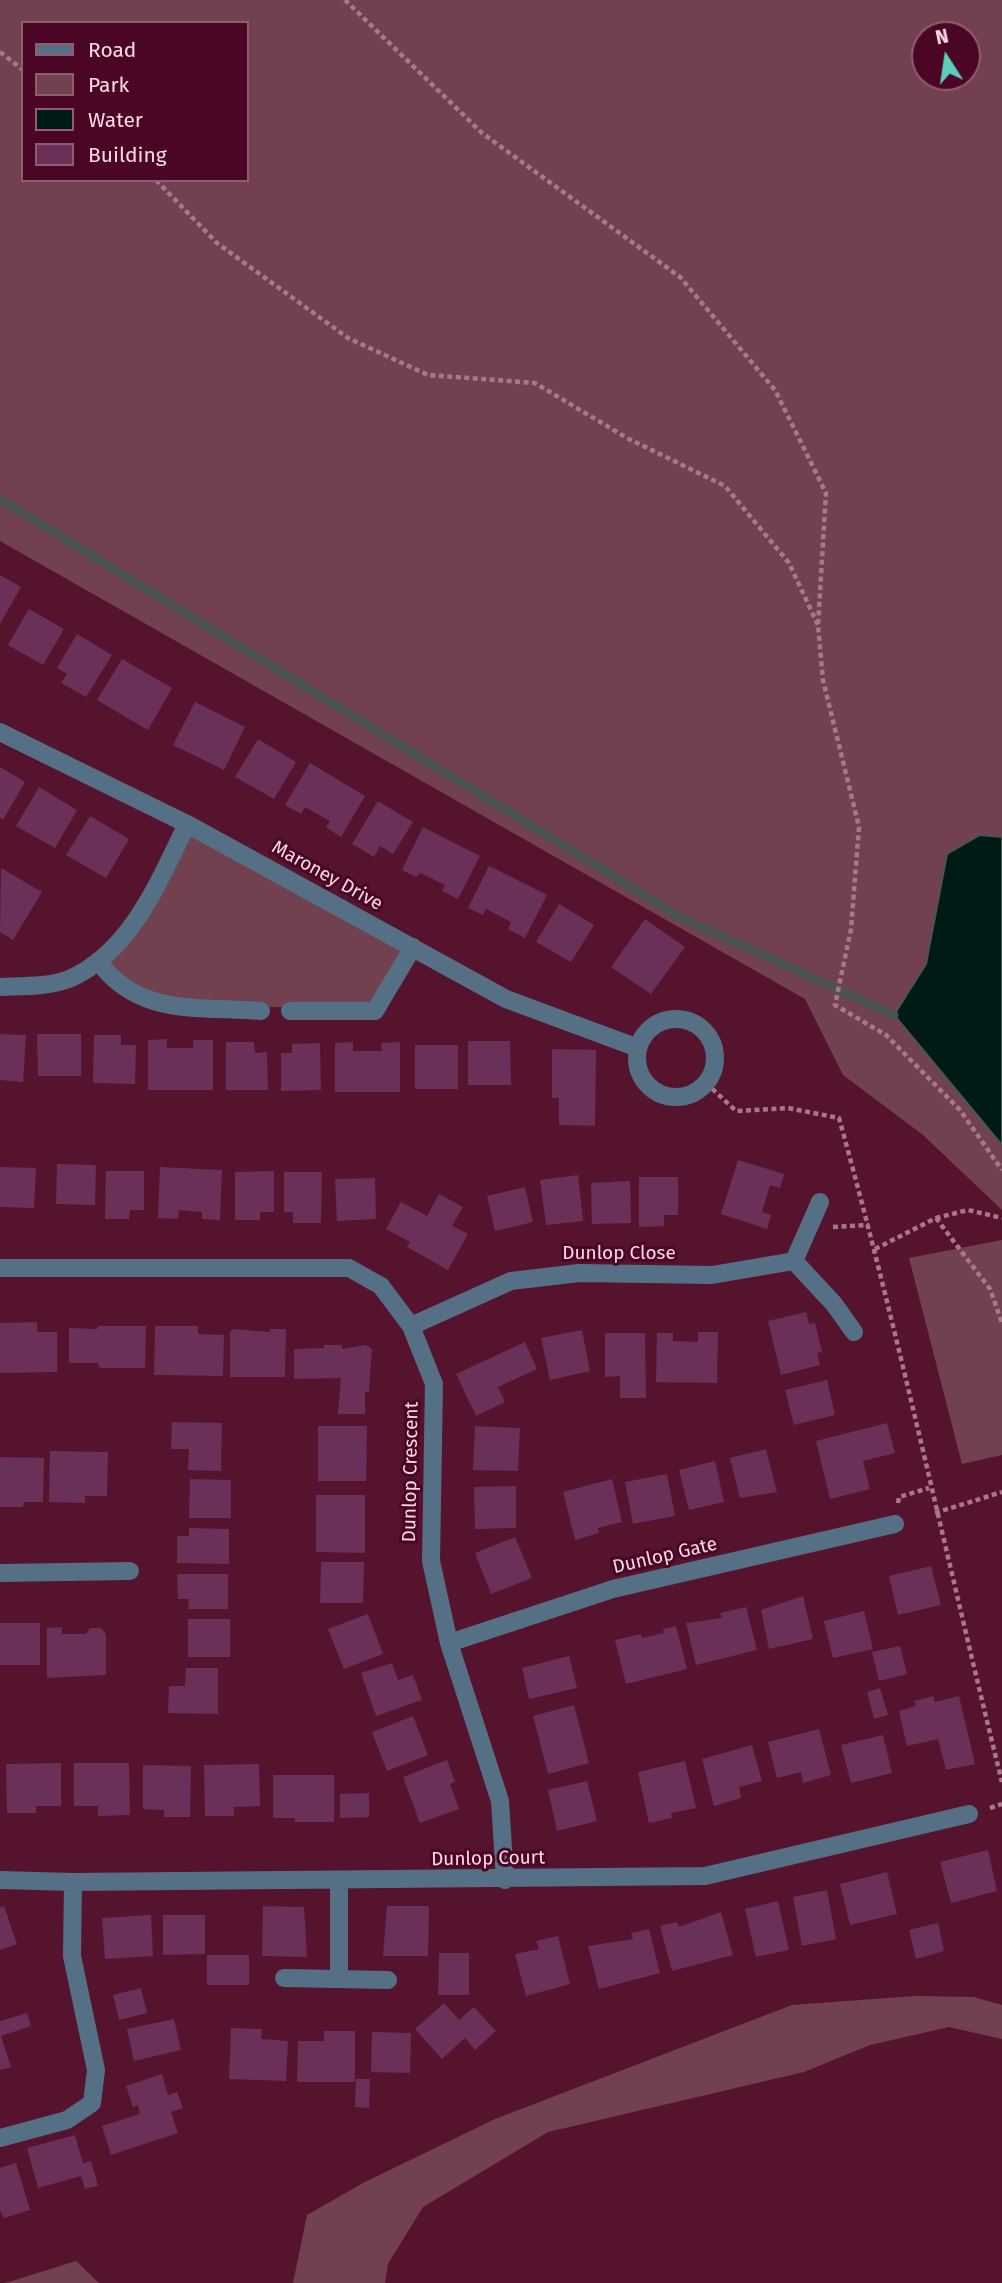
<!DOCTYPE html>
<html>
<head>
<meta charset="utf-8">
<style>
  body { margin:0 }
  #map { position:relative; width:1002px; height:2283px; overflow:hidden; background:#56132e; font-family:"Fira Sans",sans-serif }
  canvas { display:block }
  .legend { position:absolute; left:21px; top:21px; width:228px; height:161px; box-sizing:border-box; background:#4a0624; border:2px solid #915b70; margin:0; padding:9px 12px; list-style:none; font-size:21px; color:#fcdae3 }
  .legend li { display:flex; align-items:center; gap:14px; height:35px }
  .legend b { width:35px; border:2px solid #915b70 }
  .north { position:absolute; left:911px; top:21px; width:70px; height:70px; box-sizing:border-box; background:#4a0624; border:2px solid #915b70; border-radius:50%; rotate:348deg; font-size:19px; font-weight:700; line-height:28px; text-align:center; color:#fcdae3 }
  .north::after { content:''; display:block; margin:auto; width:24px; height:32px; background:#5ccebb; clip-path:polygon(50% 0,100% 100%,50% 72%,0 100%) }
</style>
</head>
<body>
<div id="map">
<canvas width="1002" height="2283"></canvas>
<ul class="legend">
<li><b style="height:9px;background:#557084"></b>Road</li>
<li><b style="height:19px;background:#724150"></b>Park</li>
<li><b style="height:19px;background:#001a15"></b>Water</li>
<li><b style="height:19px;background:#6a3058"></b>Building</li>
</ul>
<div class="north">N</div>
</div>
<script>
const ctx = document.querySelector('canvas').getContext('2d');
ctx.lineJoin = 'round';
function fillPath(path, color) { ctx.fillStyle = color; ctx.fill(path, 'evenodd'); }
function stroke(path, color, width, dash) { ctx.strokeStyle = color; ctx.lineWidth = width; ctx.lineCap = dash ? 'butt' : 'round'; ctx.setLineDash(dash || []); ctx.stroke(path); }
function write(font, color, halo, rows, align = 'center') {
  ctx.font = font + ' "Fira Sans",sans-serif'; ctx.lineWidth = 6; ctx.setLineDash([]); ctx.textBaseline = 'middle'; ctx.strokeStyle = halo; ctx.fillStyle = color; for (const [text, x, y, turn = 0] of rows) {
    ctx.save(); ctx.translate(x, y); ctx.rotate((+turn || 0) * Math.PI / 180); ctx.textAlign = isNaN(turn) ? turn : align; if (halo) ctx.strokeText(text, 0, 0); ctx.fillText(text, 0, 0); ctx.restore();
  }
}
fillPath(new Path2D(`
  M0,0h1002v1210l-79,-75 -80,-60 -38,-76 -805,-458zM23,23h224v157h-224zM925,35h42v42h-42z
  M189,829l217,120 -34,59 -101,-1 -120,-9 -49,-36z
  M1002,1240v215l-40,9 -53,-206z
  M915,1996l59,1 28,8v34l-53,-12 -79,18 -66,27 -256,60 -125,75 -35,57 -3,19h-92l14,-68 58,-33 130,-63 297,-114z
  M76,2261l23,22h-96l6,-1z`), '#724150');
const water = new Path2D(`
  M980,835l22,2v308l-108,-130 32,-51 21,-110z`);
fillPath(water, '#001a15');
stroke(water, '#4c5453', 2);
stroke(new Path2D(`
  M0,499l680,418 214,98`), '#4c5453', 9);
fillPath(new Path2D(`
  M0,575l21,12 -21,37z
  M29,609l35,20 -21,36 -35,-20z
  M77,634l35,21 -26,42 -25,-14 6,-9 -10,-6z
  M122,659l50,29 -24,42 -51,-30z
  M195,702l50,25 -21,43 -51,-25z
  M258,739l38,23 -22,37 -39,-22z
  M310,763l55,33 -24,41 -15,-10 4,-6 -25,-14 -4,7 -16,-9z
  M0,767l25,15 -22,38 -3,-2z
  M39,787l38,23 -22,38 -39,-22z
  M378,801l35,21 -20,32 -13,-8 -6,11 -22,-13z
  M90,816l39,23 -23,39 -40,-23z
  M423,827l57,29 -22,43 -16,-8 3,-6 -24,-12 -5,4 -14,-7z
  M489,866l58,29 -22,43 -17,-9 3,-7 -25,-13 -3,6 -15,-7z
  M1,868l41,24 -29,48 -13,-8z
  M559,904l35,21 -23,37 -35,-20z
  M645,919l40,28 -34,47 -40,-27z
  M0,1034l26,1 -3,47 -23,-2z
  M37,1034h44v42h-43z
  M94,1035h27v10h15l-1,39 -42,-1z
  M167,1039v9h26v-8h20v50h-65v-50z
  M468,1041h42l1,44h-43z
  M226,1042h28l1,11 12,-1 1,38h-42z
  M353,1042v9h29l-1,-8 19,-1v50h-65v-49z
  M320,1043l1,47 -40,1v-38h11v-9z
  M415,1045h43v44h-43z
  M552,1049l44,1 -1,76 -36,-1v-27h-7z
  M738,1160l46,14 -4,14 -10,-3 -8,27 9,3 -4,14 -46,-15z
  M57,1164l39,1 -1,40 -39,-1z
  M0,1167l36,1 -2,40 -34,-1z
  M160,1167l62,3 -2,50 -18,-1v-7l-23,-2 -1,9 -20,-1z
  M106,1171h38v39h-14l-1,9h-24z
  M274,1171v41h-14v8h-25v-48z
  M284,1172h38l-1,51h-28v-11h-9z
  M578,1175l5,46 -37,4 -6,-45z
  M639,1177h39v38h-14v11l-25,1z
  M375,1178l1,41 -39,2 -2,-42z
  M630,1181l1,42 -39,1 -1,-41z
  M525,1187l8,35 -38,9 -8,-35z
  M439,1194l24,13 -11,19 16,8 -20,36 -41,-23 3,-5 -24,-13 15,-27 26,14z
  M806,1312l3,12 6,-1 7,29 -5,1 3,12 -39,10 -13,-54z
  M37,1322v10h20v40l-57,1v-50z
  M98,1326h48l-1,42h-45l-2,-5h-29v-35l28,1z
  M155,1326h43v8l26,1 -1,41 -69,-1z
  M233,1329l37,3v-3h16l-1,48h-55v-45z
  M582,1330l8,41 -40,9 -9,-42z
  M698,1332h20l-1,51 -61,-1 1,-49h16v8l25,1z
  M605,1333h40l1,65h-26v-22l-15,1z
  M525,1342l12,27 -39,18 7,15 -29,14 -20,-42z
  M324,1345h18v4l24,-4 6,4 -3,43h-4v22h-27l3,-36 -47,1v-30l30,-1z
  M827,1380l8,35 -41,10 -9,-35z
  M172,1422l50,1 -1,48 -33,-1 1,-21h-18z
  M887,1423l8,30 -32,8 7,28 -40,10 -14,-58z
  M318,1426h49l-1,55h-48z
  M475,1426l45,2 -2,43 -45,-1z
  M766,1449l11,43 -37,6 -10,-40z
  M50,1451l58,1 -1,44h-22v7l-36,-1z
  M0,1457l44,1 -1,44h-19l-1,5h-23z
  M715,1461l9,41 -35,8 -10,-40z
  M667,1474l8,42 -42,8 -8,-42z
  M190,1479l41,1v38h-42z
  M612,1479l10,43 -24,6 1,5 -24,7 -12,-48z
  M516,1486v42l-41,1 -1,-42z
  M316,1495h49v58l-49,-1z
  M189,1528l40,1v35l-52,-1v-27h12z
  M515,1537l17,41 -41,16 -16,-41z
  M321,1562h43l-1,41h-43z
  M931,1566l10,39 -43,10 -9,-39z
  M177,1574h51v35h-40l1,-10h-11z
  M803,1596l10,43 -44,10 -8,-39z
  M746,1607l11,43 -61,15 -10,-42 36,-5 -2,-5z
  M864,1611l9,38 -40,9 -9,-37z
  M368,1614l15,40 -39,15 -16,-40z
  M188,1619h42v38h-42z
  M0,1623h40v42h-40z
  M676,1626l11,43 -61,15 -11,-44 26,-6 1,4 22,-5 -1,-4z
  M62,1627v7h24l4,-6h11l5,6v41l-59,3v-50z
  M900,1646l7,28 -28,7 -7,-29z
  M569,1656l8,32 -48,11 -7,-31z
  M392,1663l6,17 15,-5 9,25 -46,16 -15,-43z
  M186,1668h32v46l-50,-1 1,-27h16z
  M880,1688l8,27 -14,4 -7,-27z
  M933,1696l2,6 24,-6 16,68 -29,6 -8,-31 -31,7 -8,-35 17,-5 -2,-5z
  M574,1705l15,58 -41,11 -15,-58z
  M413,1716l15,39 -41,16 -15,-39z
  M819,1729l12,46 -28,8 -2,-11 -24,6 -9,-36z
  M883,1735l9,38 -41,10 -10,-38z
  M752,1745l10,36 -23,6 2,11 -27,8 -12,-47z
  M447,1760l8,22 -5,2 9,25 -39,14 -17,-46z
  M685,1761l11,47 -25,5 1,5 -23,5 -11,-51z
  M61,1763v43h-25v7h-29l-1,-49z
  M74,1763h55l1,52 -32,1v-10h-24z
  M259,1764l1,42 -26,1v9h-29l-1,-51z
  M143,1765l48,1 -1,51h-26v-7l-21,-1z
  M273,1775h61v47h-39v-4h-22z
  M587,1781l10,40 -40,10 -9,-41z
  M369,1793v24l-29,1v-24z
  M988,1850l9,41 -46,12 -11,-41z
  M887,1872l10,42 -47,11 -10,-41z
  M827,1890l9,49 -34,7 -9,-49z
  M778,1901l11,49 -33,7 -11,-48z
  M4,1906l13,38 -17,6v-42z
  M263,1906l41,1 3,50 -45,-1z
  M387,1906h42l-1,50h-45z
  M721,1912l12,43 -61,16 -12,-45 17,-4 2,5z
  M151,1915l2,41 -48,3 -3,-41z
  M163,1915h42v39l-42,1z
  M938,1923l6,28 -28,8 -7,-29z
  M649,1929l11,44 -61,16 -11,-43 45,-7 -2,-6z
  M558,1936l12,48 -44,12 -11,-42 24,-5 -3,-8z
  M439,1953h30v42h-31z
  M207,1955h42v30h-42z
  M141,1988l6,25 -28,7 -6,-25z
  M444,2003l15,17 15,-13 22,24 -21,19 -10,-12 -23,21 -27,-30z
  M27,2013l4,13 -30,10 10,31 -11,3v-49z
  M174,2019l7,31 -47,11 -7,-32z
  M231,2028l31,1 -1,10 27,2 -2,40 -57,-2z
  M324,2031h31v51h-58l1,-41h26z
  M372,2032l39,1 -1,40 -39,-1z
  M162,2074l6,21 9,-3 6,16 -12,4 7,21 -67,22 -9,-29 38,-12 -2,-9 -5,2 -7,-21z
  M356,2079h14l-1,29 -14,-1z
  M75,2135l8,28 8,-2 7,25 -13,3 -4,-13 -43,12 -11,-40z
  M16,2163l14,47 -26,8 -4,-7v-43z`), '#6a3058');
stroke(new Path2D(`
  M345,0l137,133 198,144 95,113 51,103 -8,133 5,54 36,147 -8,102 -16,76 51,30 74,75 42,60
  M0,52l23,18
  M156,180l61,63 131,95 80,37 107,8 92,55 98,48 64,77 29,62
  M706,1083l30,28 52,-3 51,10c61,220 108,443 163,664
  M936,1218l54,71 12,34
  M833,1227l36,-2
  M875,1249l61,-31 32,-8 34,8
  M898,1503l1,-6 30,-9
  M935,1513l67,-21
  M990,1808l12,-4`), '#a97789', 4.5, [5, 3.5]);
stroke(new Path2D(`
  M0,732l187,92 319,175 132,49
  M98,961c41,56 99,45 163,50
  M0,987c21,-1 49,0 69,-8 62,-27 90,-98 118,-155
  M290,1011h85l38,-64
  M637 1058a39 39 0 1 1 78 0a39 39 0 1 1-78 0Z
  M794,1261l40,43 20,28
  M794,1261l26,-59
  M0,1268h349l32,18 30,40 23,58 -3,177 18,82 51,158 5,79
  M411,1326l100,-45 68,-8 133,2 82,-14
  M0,1573l130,-2
  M449,1643l164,-54 282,-65
  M0,1880l73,2 632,-6 264,-62
  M339,1881v97
  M284,1978l104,2
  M0,2138l67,-18 25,-17 4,-33 -24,-114 1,-74`), '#557084', 18);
write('19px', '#fcdae3', '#4a0624', [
  ["Maroney Drive",327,876,29],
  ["Dunlop Close",619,1254],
  ["Dunlop Crescent",411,1472,-89],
  ["Dunlop Gate",665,1556,-13],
  ["Dunlop Court",488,1859,-1]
]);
</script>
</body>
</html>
